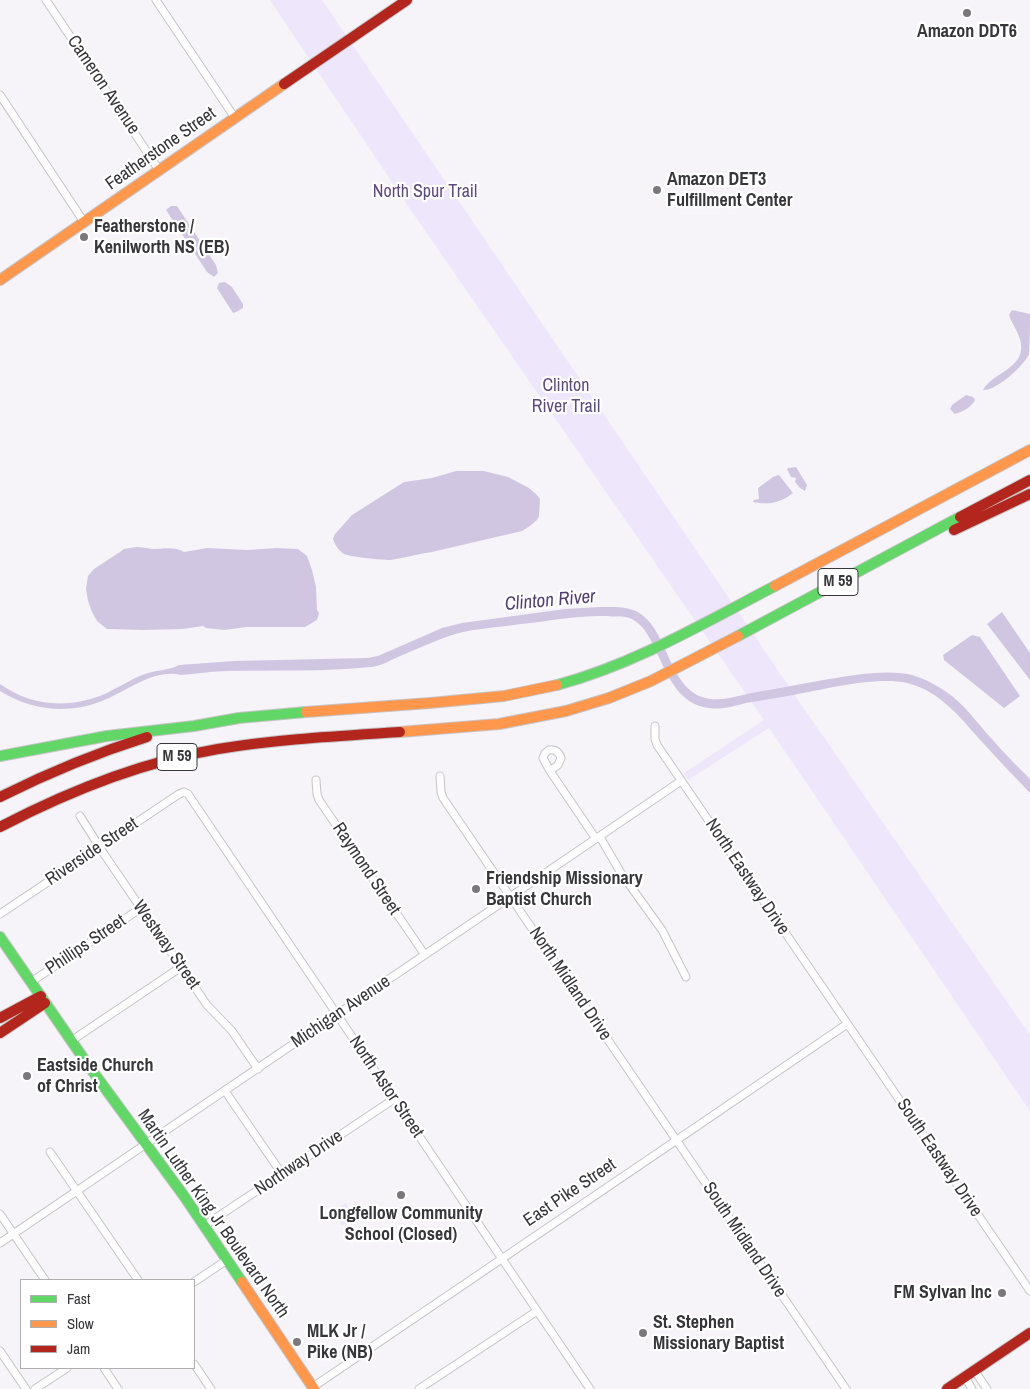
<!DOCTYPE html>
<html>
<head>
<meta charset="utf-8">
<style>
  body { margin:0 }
  #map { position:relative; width:1030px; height:1389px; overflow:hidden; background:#f6f4f9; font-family:"Archivo Narrow",sans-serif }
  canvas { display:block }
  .legend { position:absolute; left:20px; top:1279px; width:175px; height:90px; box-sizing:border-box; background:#fff; border:1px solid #afafb0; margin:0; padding:6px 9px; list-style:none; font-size:15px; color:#37363a }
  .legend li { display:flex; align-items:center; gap:10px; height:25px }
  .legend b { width:25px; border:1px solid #afafb0 }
</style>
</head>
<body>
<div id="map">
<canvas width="1030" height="1389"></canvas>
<ul class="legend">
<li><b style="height:6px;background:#63d668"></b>Fast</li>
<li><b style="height:6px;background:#ff974d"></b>Slow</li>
<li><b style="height:6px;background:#b3261e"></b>Jam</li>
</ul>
</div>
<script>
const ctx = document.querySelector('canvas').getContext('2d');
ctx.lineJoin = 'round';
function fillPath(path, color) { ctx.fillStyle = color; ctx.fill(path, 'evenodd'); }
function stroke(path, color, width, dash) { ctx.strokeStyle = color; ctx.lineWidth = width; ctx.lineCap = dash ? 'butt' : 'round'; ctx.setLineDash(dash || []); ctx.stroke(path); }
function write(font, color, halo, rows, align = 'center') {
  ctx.font = font + ' "Archivo Narrow",sans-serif'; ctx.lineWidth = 4.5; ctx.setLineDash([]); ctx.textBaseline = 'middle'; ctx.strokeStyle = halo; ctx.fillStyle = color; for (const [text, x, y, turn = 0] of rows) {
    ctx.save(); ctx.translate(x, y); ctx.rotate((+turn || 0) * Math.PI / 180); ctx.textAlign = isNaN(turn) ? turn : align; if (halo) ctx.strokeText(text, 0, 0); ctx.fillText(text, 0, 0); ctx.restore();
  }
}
fillPath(new Path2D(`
  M270,0h52l483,710 225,325v76l-261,-383 -81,52 -4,-7 80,-53 -354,-511z
  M346,1203l10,14 -14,9 -9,-14z`), '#eee6fb');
fillPath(new Path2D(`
  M171,206h6l39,59 2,8 -4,4 -7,-5 -41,-62z
  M225,282l7,5 11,17v4l-7,4 -3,1 -16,-25 2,-5z
  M1012,310l18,4c0,8 0,33 -1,40 -5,12 -33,37 -46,36 10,-18 41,-21 38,-46 -1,-10 -9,-20 -12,-29z
  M966,395l7,2 2,3c-3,7 -13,12 -20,14l-5,-5 2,-4z
  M796,467l11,18 -2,6 -5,-3 -5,-6 1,-4 -5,-1 -4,-8 1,-1z
  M456,471h28l24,6 21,11 7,6 4,5 -1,17 -2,4 -7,6 -8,5 -90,21c-14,2 -28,6 -42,8 -8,0 -39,-3 -46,-6 -6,-4 -9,-9 -11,-15l2,-5 17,-19 52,-33 28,-4z
  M779,475l14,18c-13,10 -24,12 -40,9l1,-2 5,-1 -1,-11 15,-11z
  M136,547c6,0 11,1 16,2 11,0 23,-3 32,3l23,-4 40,2 30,-2 21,1 9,7 5,14 4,17 1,23 2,3 -2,7 -12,7h-59l-22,3 -18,-2 -3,-2 -20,3 -40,1 -34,-1h-2l-10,-8 -5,-9 -4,-11 -2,-12 2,-13 6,-7 26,-17 4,-3z
  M599,607c11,0 24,-1 34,3 35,13 33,74 69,87 14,5 27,1 41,-2 8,-2 17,-4 26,-5 20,-4 40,-7 60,-11 26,-4 56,-10 83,-4 14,4 28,12 40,21 15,12 26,28 39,42 12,14 26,28 39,41v14c-15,-16 -31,-32 -46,-49 -22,-24 -43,-53 -77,-61 -32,-7 -81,6 -114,12 -15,3 -31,5 -47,8 -12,3 -24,7 -37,5 -51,-6 -47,-83 -83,-91 -6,-1 -13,0 -19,-1 -29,-1 -57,5 -86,8 -24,4 -51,4 -75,13 -16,6 -32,13 -48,20 -9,4 -17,9 -27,10 -47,5 -95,3 -143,4 -16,0 -32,3 -47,4 -25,-6 -50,13 -72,23 -36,17 -75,14 -109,-7v-7c32,23 71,25 107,9 12,-6 23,-13 35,-18 11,-5 26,-4 37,-10l55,-4 133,-3 11,-2 64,-28 20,-5 103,-14z
  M1002,612l28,41v27l-43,-56z
  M972,635l8,2 40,59 -16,12 -60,-48 -1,-5z`), '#d1c6e2');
const street = new Path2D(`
  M46,0l113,170
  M156,0l79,118
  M0,95l84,127
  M655,726v13l2,6 373,546
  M549,750c6,-1 10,2 12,8l-3,7 -8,6 -7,-13 2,-5z
  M550,771l46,68
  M440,776l1,16 2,6 403,591
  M316,780l1,14 2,6 106,155
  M80,816l24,38 103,151 25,26 26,38
  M600,837l21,36 41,57 24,47
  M0,914l179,-120 5,-2 4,2 402,595
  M31,982l110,-74
  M71,1041l110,-74
  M225,1091l57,83
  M50,1152l88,128
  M0,1214l45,66
  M204,1226l190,-127
  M0,1243l681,-462
  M194,1282l33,-22
  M0,1351l26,38
  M194,1364l17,25
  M104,1368l14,21
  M974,1370l13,19
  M965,1377l7,12
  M313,1387c179,-120 356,-242 534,-363
  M35,1389l32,-21
  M419,1389l118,-78`);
const fast = new Path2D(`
  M738,636l222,-119
  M557,685c78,-21 147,-62 218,-99
  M0,756l107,-20 87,-10 45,-8 67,-6
  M0,937l88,128 96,131 58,86`);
const slow = new Path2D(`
  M0,280l284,-196
  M775,586l255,-136
  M306,712l124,-9 74,-7 53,-11
  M400,732l99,-8 67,-13 43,-13 42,-17 87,-45
  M242,1282l72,107`);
const jam = new Path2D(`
  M284,84l123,-84
  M960,517l70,-37
  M954,530l76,-36
  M0,797c48,-24 96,-44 147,-60
  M0,827c69,-36 141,-65 218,-78 60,-10 121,-13 182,-17
  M0,1018l41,-22
  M0,1033l45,-30
  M947,1389l83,-56`);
stroke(street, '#c5c4c7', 9);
stroke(fast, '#c5c4c7', 12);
stroke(slow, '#c5c4c7', 12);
stroke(jam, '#c5c4c7', 12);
stroke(street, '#fefdfe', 7);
stroke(fast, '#63d668', 10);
stroke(slow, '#ff974d', 10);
stroke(jam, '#b3261e', 10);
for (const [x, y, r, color] of [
  [967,13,5,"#7a787d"],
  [657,190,5,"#7a787d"],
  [84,237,5,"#7a787d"],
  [476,889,5,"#7a787d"],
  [27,1076,5,"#7a787d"],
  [401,1195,5,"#7a787d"],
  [1002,1293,5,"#7a787d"],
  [643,1333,5,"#7a787d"],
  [297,1342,5,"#7a787d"]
]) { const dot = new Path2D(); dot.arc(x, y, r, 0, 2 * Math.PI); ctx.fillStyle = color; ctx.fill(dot); stroke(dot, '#fff', 2); }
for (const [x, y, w] of [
  [838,582,40],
  [177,757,40]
]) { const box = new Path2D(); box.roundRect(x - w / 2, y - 13.5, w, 27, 4); ctx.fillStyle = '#fff'; ctx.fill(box); stroke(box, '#37363a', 1); }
write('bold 16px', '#37363a', null, [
  ["M 59",838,582],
  ["M 59",177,757]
]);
write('bold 18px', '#37363a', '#fff', [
  ["Amazon DDT6",967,32,"center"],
  ["Amazon DET3",667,180],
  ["Fulfillment Center",667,201],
  ["Featherstone /",94,227],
  ["Kenilworth NS (EB)",94,248],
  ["Friendship Missionary",486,879],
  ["Baptist Church",486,900],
  ["Eastside Church",37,1066],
  ["of Christ",37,1087],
  ["Longfellow Community",401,1214,"center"],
  ["School (Closed)",401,1235,"center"],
  ["FM Sylvan Inc",992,1293,"right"],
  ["St. Stephen",653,1323],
  ["Missionary Baptist",653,1344],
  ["MLK Jr /",307,1332],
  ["Pike (NB)",307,1353]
], 'left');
write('18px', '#37363a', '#fff', [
  ["Cameron Avenue",103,85,56],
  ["Featherstone Street",161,149,-35],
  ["Riverside Street",92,852,-34],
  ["Raymond Street",366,869,56],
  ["North Eastway Drive",747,877,56],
  ["Phillips Street",86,945,-34],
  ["Westway Street",166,945,55],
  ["North Midland Drive",570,984,56],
  ["Michigan Avenue",341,1012,-34],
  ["North Astor Street",386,1087,56],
  ["South Eastway Drive",939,1158,56],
  ["Northway Drive",299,1163,-34],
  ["East Pike Street",570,1193,-34],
  ["Martin Luther King Jr Boulevard North",213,1214,55],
  ["South Midland Drive",744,1240,56]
]);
write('18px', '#5f4a7e', '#fff', [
  ["North Spur Trail",425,192],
  ["Clinton",566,386],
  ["River Trail",566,407]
]);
write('italic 19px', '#543f72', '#fff', [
  ["Clinton River",550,601,-5]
]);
</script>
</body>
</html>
